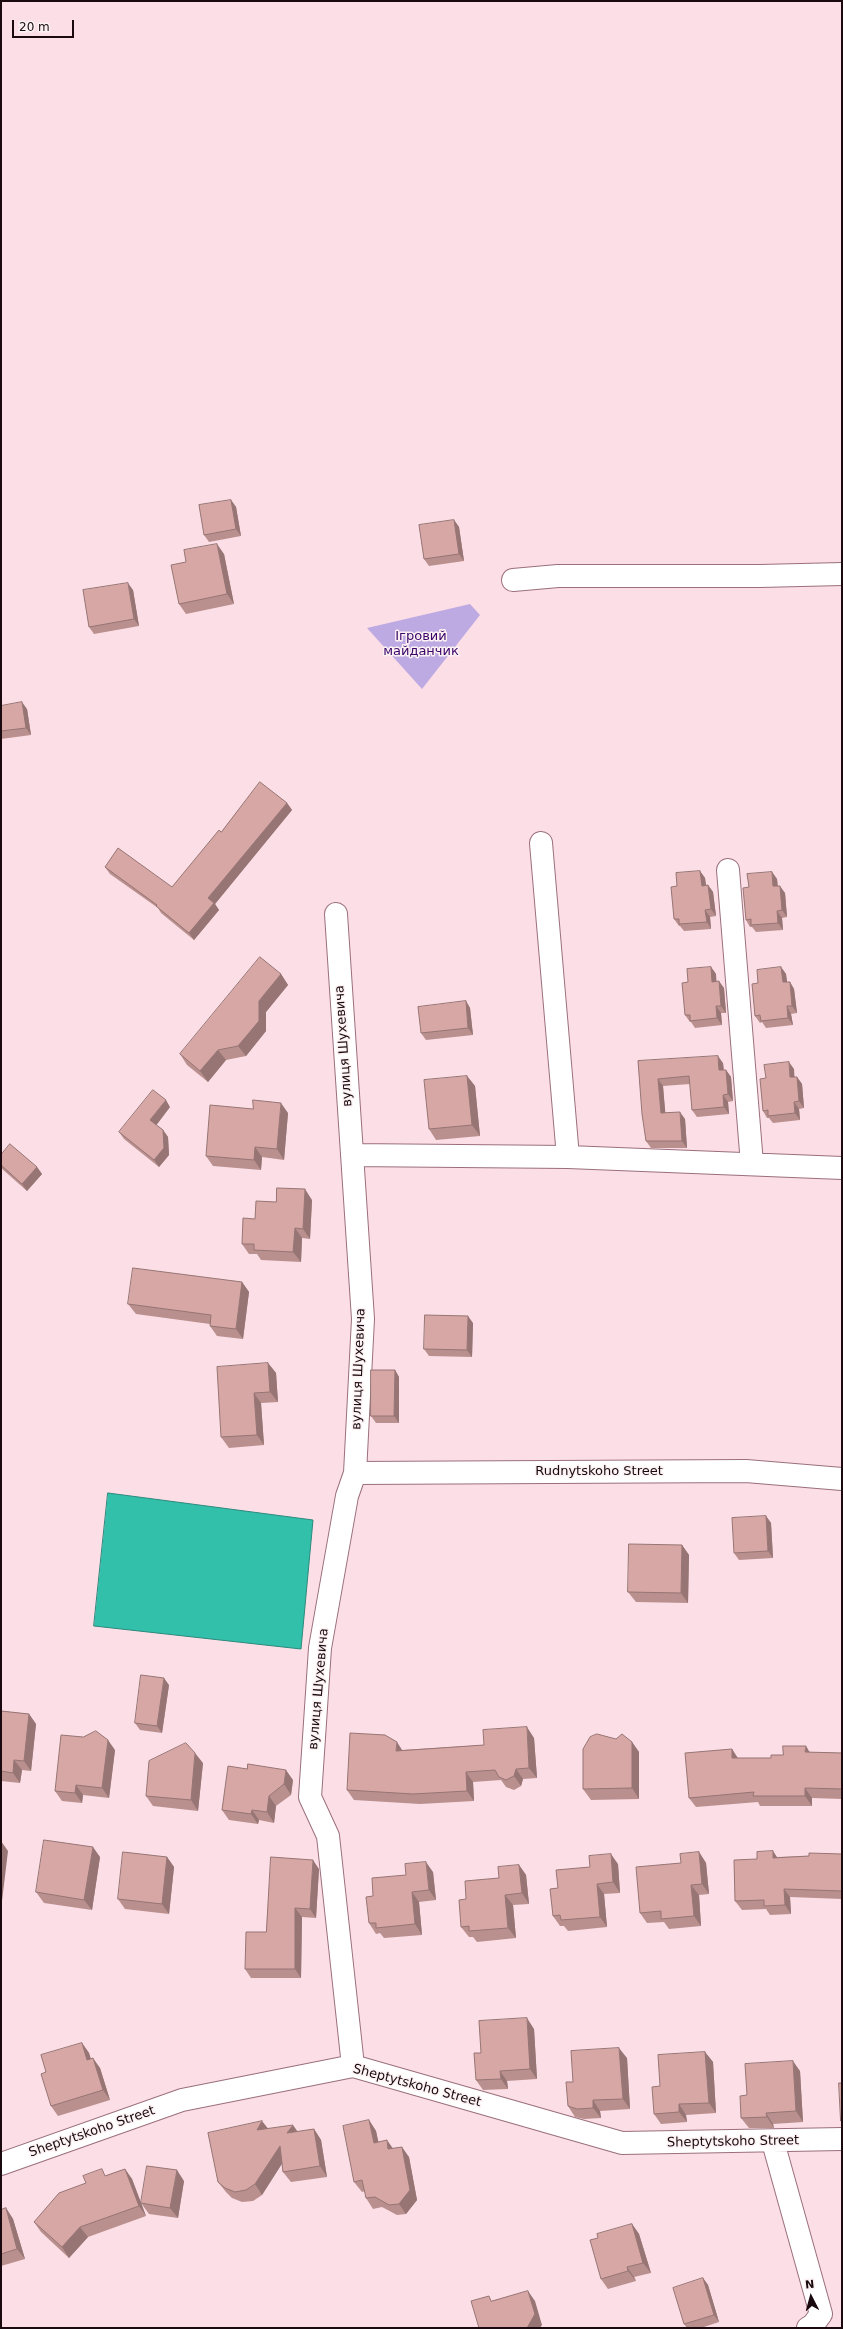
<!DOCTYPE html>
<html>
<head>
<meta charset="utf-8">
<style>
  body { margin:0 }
  #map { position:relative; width:843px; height:2329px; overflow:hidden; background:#fcdee6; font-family:"DejaVu Sans",sans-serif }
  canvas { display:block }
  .frame { position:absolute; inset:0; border:2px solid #1a0a0f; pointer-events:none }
  .north { position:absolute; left:791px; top:2277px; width:40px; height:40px; -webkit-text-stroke:3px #fcf2f4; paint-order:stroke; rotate:354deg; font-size:11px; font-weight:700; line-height:16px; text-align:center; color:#1a0a0f }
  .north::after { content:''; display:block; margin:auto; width:14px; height:18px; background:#1a0a0f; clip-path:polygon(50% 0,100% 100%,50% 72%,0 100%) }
  .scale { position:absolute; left:12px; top:20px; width:62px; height:18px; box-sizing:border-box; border:2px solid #1a0a0f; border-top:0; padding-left:5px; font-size:12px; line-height:14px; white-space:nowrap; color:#1a0a0f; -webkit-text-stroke:3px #fcf2f4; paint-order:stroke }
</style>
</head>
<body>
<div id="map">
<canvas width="843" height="2329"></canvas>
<div class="frame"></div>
<div class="north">N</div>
<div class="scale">20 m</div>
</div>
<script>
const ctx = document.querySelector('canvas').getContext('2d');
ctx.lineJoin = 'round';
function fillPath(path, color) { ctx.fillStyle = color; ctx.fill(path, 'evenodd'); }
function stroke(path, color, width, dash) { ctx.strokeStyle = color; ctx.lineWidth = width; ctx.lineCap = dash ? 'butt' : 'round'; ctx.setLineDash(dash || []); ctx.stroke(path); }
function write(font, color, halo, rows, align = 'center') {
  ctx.font = font + ' "DejaVu Sans",sans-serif'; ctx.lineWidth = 3; ctx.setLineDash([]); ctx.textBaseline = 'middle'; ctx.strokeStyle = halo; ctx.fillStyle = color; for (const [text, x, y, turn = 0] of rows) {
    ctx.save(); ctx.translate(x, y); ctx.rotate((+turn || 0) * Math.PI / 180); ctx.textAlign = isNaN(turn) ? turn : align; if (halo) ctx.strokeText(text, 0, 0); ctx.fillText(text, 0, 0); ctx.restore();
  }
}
fillPath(new Path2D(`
  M470,604l10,11 -58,74 -55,-61z`), '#beaae2');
const water = new Path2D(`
  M108,1493l205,27 -12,129 -207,-23z`);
fillPath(water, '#32c0ab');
stroke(water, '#2b897c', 1);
const minor = new Path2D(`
  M513,580l45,-4h202l82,-2
  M541,843l27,314
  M728,870l24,294
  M336,914l27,405 -8,154 -8,23 -27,152 -10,149 18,39 25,230
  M352,1155l216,2 274,11
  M355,1473l391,-2 96,8
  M773,2142l48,172 -8,11 -5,3
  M1,2164l181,-64 171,-34 269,77 220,-4`);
stroke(minor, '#9a6f7b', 24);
stroke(minor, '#fff', 22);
fillPath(new Path2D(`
  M231,500l5,7 5,29 -32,6 -5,-7z
  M454,520l5,7 5,34 -35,5 -5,-7z
  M224,554l10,50 -48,10 -7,-10z
  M133,590l6,36 -45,8 -5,-7z
  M1,706l26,3 4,26 -30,4z
  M287,803l5,7 -77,94 4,6 -25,30 -33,-27 -3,-5 -48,-34 -5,-7 67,20 49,-55z
  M700,871l5,7 1,7h2l5,7 3,24 -6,1 1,12 -27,2 -4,-5h-1l-5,-7 3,-33z
  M772,872l5,7 1,7 7,7 2,24 -5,1 1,12 -27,2 -4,-5h-2l-4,-7 3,-33z
  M711,967l5,7v7l8,7 2,25h-5l1,12 -27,3 -4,-6h-1l-5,-7 3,-33z
  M781,967l5,7 1,8h3l4,7 3,24 -6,1 2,11 -27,3 -4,-6 -2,1 -5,-7 3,-33z
  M281,974l7,11 -22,27v19l-20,25 -20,4 -18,22 -21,-17 -7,-11z
  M466,1001l4,7 3,27 -47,5 -5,-7z
  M638,1061l85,2 1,7h2l5,7 2,24 -5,1 1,12 -32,3 -5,-7 -2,-26 -27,2 2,27 20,6 2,29h-36l-5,-7z
  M794,1069v8h3l5,7 2,24 -5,1 1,11 -27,3 -4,-5h-2l-4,-7 3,-33z
  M467,1076l8,10 5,50 -44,4 -7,-11z
  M170,1107l-14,18 7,5 5,7 1,18 -10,12 -35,-28 -5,-7z
  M288,1113l-4,47 -22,-3 -1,13 -48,-4 -7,-10z
  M1,1155l36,12 5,7 -15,17 -26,-23z
  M312,1200l-2,39 -8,-1 -1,24 -40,-2 -4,-6h-8l-7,-10 13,-25 21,-17z
  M242,1282l7,10 -6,47 -26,-3 -7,-10v-2l-74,-10 -8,-10z
  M473,1323l-1,34 -43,-1 -5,-7z
  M268,1363l8,10 2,29 -17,1 3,42 -35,3 -8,-11z
  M395,1370l4,7v46h-23l-5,-7z
  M766,1516l5,7 2,35 -34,2 -5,-7z
  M682,1545l7,10 -1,48 -52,-1 -8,-10z
  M169,1685l-7,48 -22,-3 -5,-7z
  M1,1711l28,3 7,10 -5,47 -9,-1 -2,13 -19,-2z
  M534,1738l3,40 -14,1 -2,7 -7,4 -8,-3 -5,-7 -28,2 1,19 -54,3 -66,-4 -7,-10 55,-40 82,-5z
  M616,1739l16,3 7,10v47l-48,1 -8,-11z
  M732,1749l6,9h33l39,-6 32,1v46l-30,-1v8h-52l-2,-4 -62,5 -7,-9z
  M115,1750l-6,48 -26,-3 -1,8 -20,-2 -7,-10z
  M203,1763l-5,48 -45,-5 -7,-10z
  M293,1780l-2,15 -15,11 -2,17 -15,-3 -1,4 -29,-4 -7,-10z
  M699,1852l7,11 3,31 -10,1 2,31 -32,3 -5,-7 -17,1 -7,-10 41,-50z
  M842,1854v45l-52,-2 1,17 -21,1 -4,-6 -24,1 -7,-9 42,-44 32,-1z
  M100,1857l-8,53 -48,-7 -8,-11z
  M167,1857l7,10 -5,47 -44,-5 -7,-10z
  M618,1864l2,29 -16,1 3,33 -39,4 -4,-5h-4l-7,-10 5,-28z
  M519,1865l7,10 3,29 -16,1 3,33 -39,4 -4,-5h-4l-8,-10 5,-28z
  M319,1869l-3,49 -14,-1 -1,61h-50l-6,-9z
  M433,1872l3,28 -17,2 3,33 -38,3 -4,-5 -4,1 -7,-11 4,-27z
  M534,2029l3,50 -30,2 1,8 -25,1 -7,-10 5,-27z
  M82,2043l7,10 2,6 9,9 10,32 -52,16 -7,-10 -5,-34z
  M705,2052l8,10 3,51 -30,2 1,7 -26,2 -7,-10 6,-28z
  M627,2058l3,51 -30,2 1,7 -17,1 -9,-2 -7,-11 5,-24z
  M800,2071l3,51 -30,2 1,4h-25l-8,-10 6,-23z
  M369,2120l7,11 2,11 31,15 8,43 -11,14 -9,1 -15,-8 -9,2 -7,-11 -1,-7 -3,1 -8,-10z
  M268,2129l30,3 16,-3 7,11 6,37 -36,5 -8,-10 -1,-9 -20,32 -9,6 -11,1 -10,-4 -6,-6 -8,-10z
  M125,2169l7,10 14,37 -58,21 -19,21 -28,-26 -7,-10 73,-47z
  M184,2181l-6,37 -29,-4 -8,-11z
  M6,2208l7,11 12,40 -24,7v-56z
  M632,2224l7,10 12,39 -17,4 2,4 -28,8 -7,-10 -3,-41z
  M703,2278l5,7 11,37 -18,6h-14l-3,-4z`), '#b9908e');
fillPath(new Path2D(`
  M231,500l5,7 5,29 -5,-7z
  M454,520l5,7 5,34 -5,-7z
  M217,544l7,10 10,50 -7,-10z
  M128,583l5,7 6,36 -5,-7z
  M22,702l5,7 4,26 -5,-7z
  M287,803l5,7 -77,94 4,6 -25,30 -5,-7 19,-35z
  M700,871l5,7 2,15 -5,-7z
  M772,872l5,7 1,14 -5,-7z
  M708,885l5,7 3,24 -5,-7z
  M780,886l5,7 2,24 -5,-7z
  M705,910l5,7 1,12 -4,-7z
  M777,911l5,7 1,12 -5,-7z
  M711,967l5,7 1,15 -5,-7z
  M781,967l5,7 2,15 -5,-7z
  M281,974l7,11 -22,27v19l-20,25 -8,-10 21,-45z
  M719,981l5,7 2,25 -5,-7z
  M790,982l4,7 3,24 -5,-7z
  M466,1001l4,7 3,27 -5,-7z
  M716,1006l5,7 1,12 -5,-7z
  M787,1006l4,8 2,11 -5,-7z
  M218,1050l8,10 -18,22 -8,-11z
  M718,1056l5,7 1,14 -5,-7z
  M789,1062l5,7 1,15 -5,-7z
  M726,1070l5,7 2,24 -5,-7z
  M467,1076l8,10 5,50 -8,-11z
  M797,1077l5,7 2,24 -5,-7z
  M658,1079l5,7 3,34 -5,-7z
  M723,1095l5,7 1,12 -5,-7z
  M166,1100l4,7 -15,20 -5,-7z
  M794,1102l5,7 1,11 -5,-7z
  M281,1103l7,10 -4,47 -7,-11z
  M680,1112l5,7 2,29 -5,-7z
  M163,1130l5,7 1,18 -10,12 -5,-7z
  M255,1147l7,10 -1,13 -7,-10z
  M37,1167l5,7 -15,17 -5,-7z
  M305,1189l7,11 -2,39 -7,-10z
  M295,1228l7,10 -1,24 -8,-10z
  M242,1282l7,10 -6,47 -7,-10z
  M468,1316l5,7 -1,34 -5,-7z
  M268,1363l8,10 2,29 -8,-10z
  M395,1370l4,7v46l-5,-7z
  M254,1393l7,10 3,42 -7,-10z
  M766,1516l5,7 2,35 -5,-7z
  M682,1545l7,10 -1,48 -7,-10z
  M164,1678l5,7 -7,48 -5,-7z
  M29,1714l7,10 -5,47 -7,-10z
  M527,1727l7,11 3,40 -8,-10z
  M108,1740l7,10 -6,48 -7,-10z
  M397,1742l7,11 -8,-2z
  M632,1742l7,10v47l-7,-11z
  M806,1746l6,10 -7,-4z
  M732,1749l6,10 -6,-1z
  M195,1753l8,10 -5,48 -7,-11z
  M14,1760l8,10 -2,13 -7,-10z
  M516,1769l7,10 -2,7 -7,-10z
  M286,1770l7,10 -2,15 -7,-11z
  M466,1772l7,10 1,19 -7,-10z
  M76,1785l7,10 -1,8 -7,-10z
  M805,1788l7,10v8l-7,-10z
  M269,1796l7,10 -2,17 -7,-11z
  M252,1810l7,10 -1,4 -7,-10z
  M1,1841l7,10 -6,50 -1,-2z
  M93,1847l7,10 -8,53 -8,-10z
  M773,1851l6,9 -6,-2z
  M699,1852l7,11 3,31 -7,-10z
  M611,1854l7,10 2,29 -7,-11z
  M167,1857l7,10 -5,47 -7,-10z
  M313,1860l6,9 -3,49 -6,-9z
  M426,1862l7,10 3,28 -7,-10z
  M519,1865l7,10 3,29 -7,-11z
  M597,1884l7,10 3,33 -7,-10z
  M691,1885l8,10 2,31 -7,-10z
  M784,1889l6,8 1,17 -6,-9z
  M412,1892l7,10 3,33 -7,-11z
  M505,1895l8,10 3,33 -8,-10z
  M295,1908l7,9 -1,61 -6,-9z
  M527,2018l7,11 3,50 -7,-10z
  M82,2043l7,10 5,17 -7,-10z
  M619,2048l8,10 3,51 -7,-10z
  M705,2052l8,10 3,51 -7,-10z
  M93,2058l7,10 10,32 -7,-10z
  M793,2061l7,10 3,51 -7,-11z
  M500,2071l7,10 1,8 -7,-10z
  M593,2100l7,11 1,7 -8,-10z
  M679,2104l7,11 1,7 -8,-10z
  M766,2113l7,11 1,4 -7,-11z
  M369,2120l7,11 5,22 -7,-10z
  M262,2121l8,10 -13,-1z
  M293,2125l7,10 -13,-2z
  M314,2129l7,11 6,37 -7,-11z
  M387,2140l7,10 -6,-1z
  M280,2146l7,10 -25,39 -7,-11z
  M402,2147l7,10 8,43 -11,14 -7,-10z
  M125,2169l7,10 14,37 -7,-10z
  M177,2170l7,11 -6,37 -8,-10z
  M6,2208l7,11 12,40 -8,-10z
  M632,2224l7,10 12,39 -8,-10z
  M80,2227l8,10 -19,21 -7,-11z
  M627,2267l7,10 2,4 -8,-10z
  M703,2278l5,7 11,37 -5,-7z
  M528,2291l7,10 7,24 -2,3h-13z`), '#967574');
const building = new Path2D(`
  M231,500l5,29 -32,6 -5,-30z
  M454,520l5,34 -35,5 -5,-34z
  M217,544l10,50 -48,10 -8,-39 15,-3 -2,-12z
  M128,583l6,36 -45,8 -6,-37z
  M22,702l4,26 -25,3v-25z
  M260,782l27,21 -79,95 6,5 -25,30 -33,-27 1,-1 -52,-38 13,-19 54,39 47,-57 2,2z
  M700,871l2,15 6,-1 3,24 -6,1 2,12 -28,2v-5h-5l-3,-32 6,-1 -1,-13z
  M772,872l1,14h7l2,24 -5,1 1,12 -27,2v-6l-5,1 -3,-32 6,-1 -2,-13z
  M260,957l21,17 -22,27v20l-21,25 -20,4 -18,21 -20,-17z
  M711,967l1,15 7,-1 2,25h-5l1,12 -27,3v-6h-5l-3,-32 6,-1 -1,-13z
  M781,967l2,15h7l2,24h-5l1,12 -27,3 -1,-6 -5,1 -3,-32 6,-1 -1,-13z
  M466,1001l2,27 -47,5 -3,-26z
  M718,1056l1,14h7l2,24 -5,1 1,12 -32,3 -3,-34 -31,3 3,34 19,-1 2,29h-36l-4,-27 -4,-53z
  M789,1062l1,15h7l2,24 -5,1 1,11 -27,3v-6l-5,1 -3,-32 6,-1 -2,-13z
  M467,1076l5,49 -43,4 -5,-49z
  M153,1090l13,10 -16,20 13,10 1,18 -10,12 -35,-28z
  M253,1100l28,3 -4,46 -22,-2 -1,13 -48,-4 4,-51 43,4z
  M10,1144l27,23 -15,17 -21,-19v-10z
  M277,1188l28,1 -2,40 -8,-1 -2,24 -39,-2v-6h-12l1,-26 12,1 1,-18 20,1z
  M133,1268l109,14 -6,47 -26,-3 1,-11 -83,-11z
  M425,1315l43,1 -1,34 -43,-1z
  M268,1363l2,29 -16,1 3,42 -36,2 -4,-70z
  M371,1370h24l-1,46h-23z
  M766,1516l2,35 -34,2 -2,-35z
  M629,1544l53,1 -1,48 -53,-1z
  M141,1675l23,3 -7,48 -22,-3z
  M1,1711l28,3 -5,47 -10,-1 -1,13 -12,-2z
  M527,1727l2,41 -13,1 -2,7 -8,4 -7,-3 -4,-7 -29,2 1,19 -54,3 -66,-4 3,-57 35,2 12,7 -1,9 88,-6 -1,-15z
  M96,1731l12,9 -6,48 -26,-3 -1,8 -20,-2 6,-56 22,2z
  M597,1734l19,5 6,-5 10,8v46l-49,1v-40l7,-12z
  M186,1743l9,10 -4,47 -45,-4 3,-35z
  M783,1746h23l-1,6 37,1v36l-37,-1v8h-52l1,-4 -65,6 -4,-45 47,-4v9h39v-3h12z
  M248,1764l38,6 -2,14 -15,12 -2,16 -15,-2 -1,4 -29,-4 6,-44 19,3z
  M44,1840l49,7 -9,53 -48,-8z
  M773,1851v7l36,-2v-3l33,1v37l-58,-2 1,16 -21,1v-6l-29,1 -1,-41 23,-1v-7z
  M123,1852l44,5 -5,47 -44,-5z
  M699,1852l3,32 -11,1 3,31 -33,3v-8l-21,2 -4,-46 45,-4 -1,-9z
  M611,1854l2,28 -16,2 3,33 -39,3 -1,-5 -7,1 -3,-27 8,-1 -2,-18 34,-3 -1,-11z
  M271,1857l42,3 -3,49 -15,-1v61h-50l1,-37h20z
  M426,1862l3,28 -17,2 3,32 -39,4v-5h-7l-3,-26 7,-1 -1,-18 34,-3 -1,-11z
  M519,1865l3,28 -17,2 3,33 -39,3v-5l-8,1 -2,-27 7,-1 -1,-18 34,-3 -1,-11z
  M527,2018l3,51 -30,2 1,8 -25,1 -2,-27h7l-2,-32z
  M82,2043l5,17 6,-2 10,32 -52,16 -10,-32 5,-2 -5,-17z
  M619,2048l4,51 -30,1v8l-16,1 -9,-3 -2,-24h7l-2,-31z
  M705,2052l4,51 -30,1v8l-25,2 -2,-27 8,-1 -2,-31z
  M793,2061l3,50 -30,2 1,4 -26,1 -1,-22 7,-1 -2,-31z
  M839,2083h3v38h-1z
  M369,2120l5,23 13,-3 1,9 14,-2 8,43 -11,14 -10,1 -14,-8 -9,1 -4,-18 -8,2 -11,-56z
  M262,2121l-5,9 36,-5 -6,8 27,-4 6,37 -37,6 -3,-26 -25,38 -9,6 -11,2 -10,-4 -7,-6 -10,-49z
  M147,2166l30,4 -7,38 -29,-5z
  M102,2169l3,7 20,-7 14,37 -59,21 -18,20 -28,-25 25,-29 27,-10 -3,-7z
  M6,2208l11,41 -16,5v-44z
  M632,2224l11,39 -16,4 1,4 -27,8 -11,-39 8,-2 -1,-4z
  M703,2278l11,37 -30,9 -11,-36z
  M528,2291l7,23 -8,14h-48l-8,-27 18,-5 2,5z`);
fillPath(building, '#d7a7a5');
stroke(building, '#967574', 1);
write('13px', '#3a0469', '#fcf2f4', [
  ["Ігровий",421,637],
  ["майданчик",421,652]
]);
write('13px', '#1a0a0f', '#fcf2f4', [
  ["вулиця Шухевича",344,1046,-94],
  ["вулиця Шухевича",359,1369,-88],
  ["Rudnytskoho Street",599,1472],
  ["вулиця Шухевича",319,1689,-85],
  ["Sheptytskoho Street",417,2086,15],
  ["Sheptytskoho Street",92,2132,-19],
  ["Sheptytskoho Street",733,2142,-1]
]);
</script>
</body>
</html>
